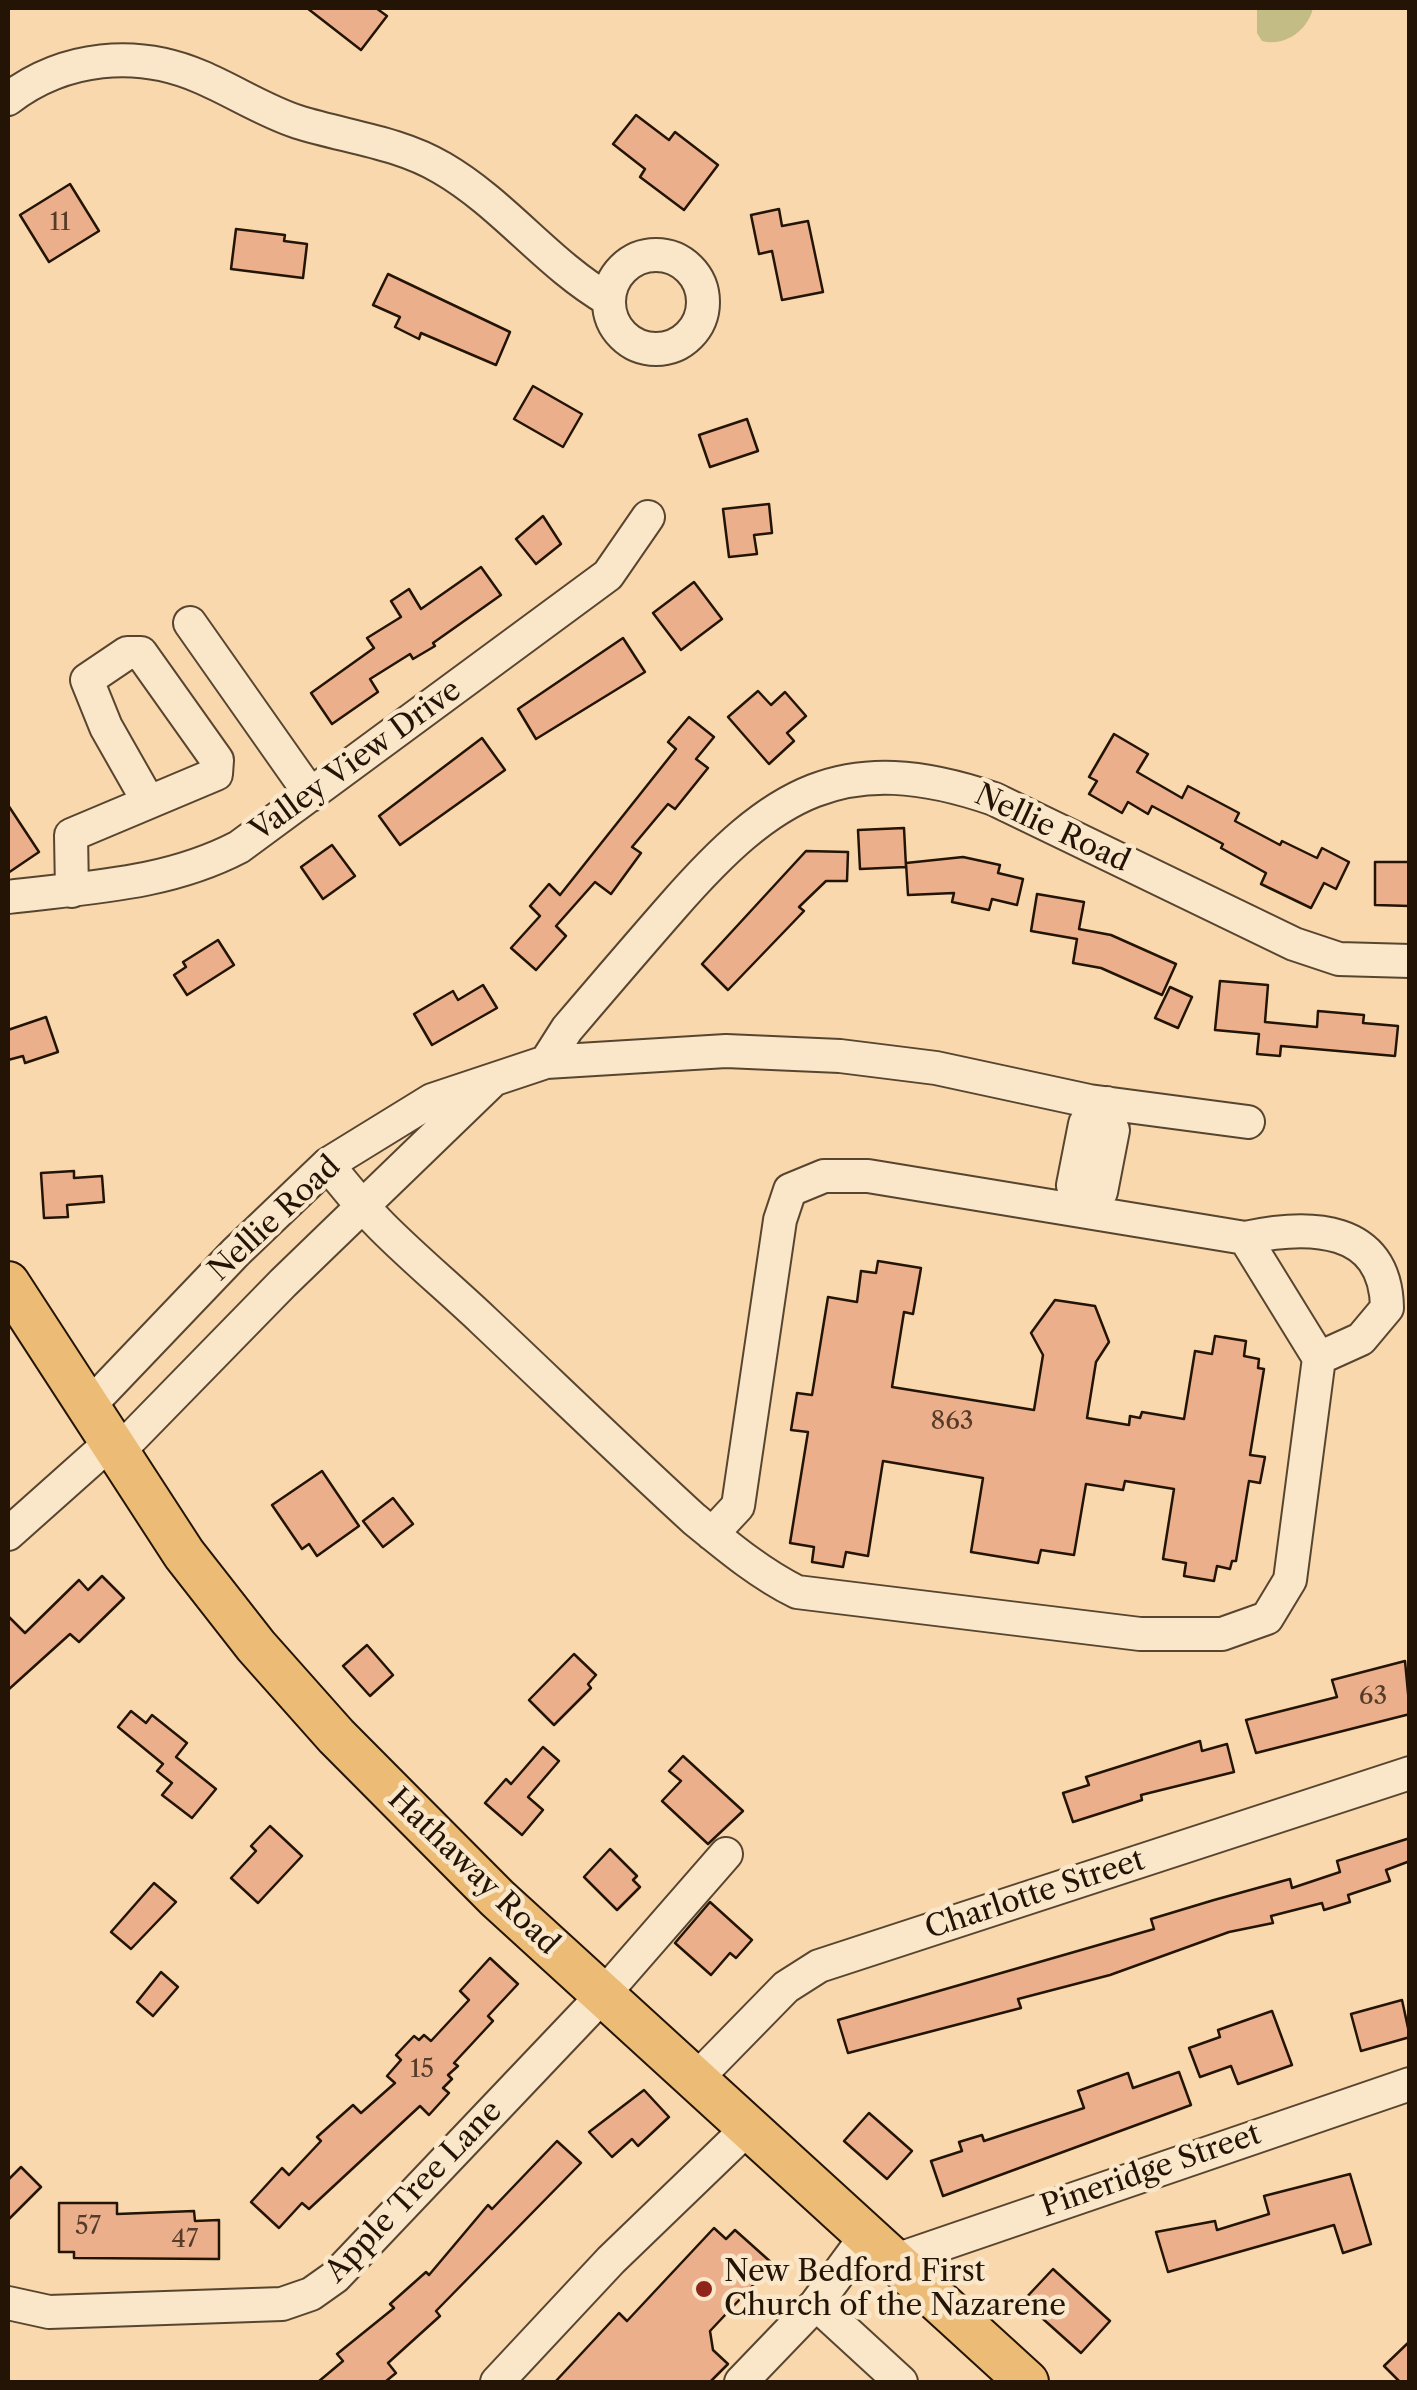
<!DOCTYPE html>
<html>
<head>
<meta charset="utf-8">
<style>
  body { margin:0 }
  #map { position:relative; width:1417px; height:2390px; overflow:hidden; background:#f8d8ac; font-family:"Libre Caslon Text",serif }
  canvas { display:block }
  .frame { position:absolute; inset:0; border:10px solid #231406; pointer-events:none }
</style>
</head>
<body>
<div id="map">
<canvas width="1417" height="2390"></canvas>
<div class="frame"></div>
</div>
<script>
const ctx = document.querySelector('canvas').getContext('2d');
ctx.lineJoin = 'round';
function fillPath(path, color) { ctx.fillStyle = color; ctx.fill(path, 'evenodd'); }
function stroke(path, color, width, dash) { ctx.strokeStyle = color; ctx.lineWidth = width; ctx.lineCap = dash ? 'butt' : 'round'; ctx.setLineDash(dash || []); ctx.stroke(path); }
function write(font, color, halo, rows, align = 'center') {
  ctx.font = font + ' "Libre Caslon Text",serif'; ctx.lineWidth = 9; ctx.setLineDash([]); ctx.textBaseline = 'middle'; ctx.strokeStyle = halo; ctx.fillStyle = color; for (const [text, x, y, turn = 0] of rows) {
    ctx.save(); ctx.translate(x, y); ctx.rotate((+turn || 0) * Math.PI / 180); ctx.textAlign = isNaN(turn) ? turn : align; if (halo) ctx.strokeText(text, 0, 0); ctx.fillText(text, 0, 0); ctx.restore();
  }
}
fillPath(new Path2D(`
  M1257,8h56c-5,22 -28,39 -51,33l-5,-8z`), '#c4bc85');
const building = new Path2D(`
  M307,8h69l11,8 -26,34z
  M636,115l33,25 6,-8 43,33 -34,45 -44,-33 5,-8 -32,-25z
  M70,184l29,47 -50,31 -29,-47z
  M779,209l3,17 26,-5 15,71 -41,8 -10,-49 -13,3 -8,-39z
  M236,229l49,6 -1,6 23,3 -4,34 -72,-9z
  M388,274l122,58 -14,33 -75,-32 -2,6 -24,-12 5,-10 -27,-12z
  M533,386l49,28 -19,33 -49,-28z
  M747,419l11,32 -48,16 -11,-32z
  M769,504l3,29 -18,2 3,19 -28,3 -6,-48z
  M543,516l18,28 -25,20 -20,-25z
  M481,567l20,28 -68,48 2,3 -22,13 -3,-5 -40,25 8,13 -46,32 -21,-31 63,-45 -7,-10 34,-21 -10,-16 18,-12 12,20z
  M694,582l28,37 -41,31 -28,-37z
  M623,638l22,34 -109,67 -18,-30z
  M758,691l13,14 14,-13 21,24 -19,17 7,8 -25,23 -41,-47z
  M689,717l25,20 -18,22 12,9 -33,41 -7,-5 -36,43 9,6 -30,41 -16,-12 -39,44 10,10 -30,34 -25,-22 29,-32 -10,-10 19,-22 11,11 116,-146 -8,-7z
  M1114,734l34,20 -11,18 45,26 6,-12 51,27 -4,8 45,24 2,-4 35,17 5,-10 27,14 -13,27 -12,-6 -13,25 -50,-24 5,-11 -45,-25 2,-4 -71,-38 -4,8 -20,-12 -6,11 -33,-19 8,-13 -8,-4z
  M482,738l23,32 -105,75 -21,-29z
  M8,805l31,47 -31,21z
  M904,828l2,39 -46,2 -2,-39z
  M332,845l23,31 -32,23 -22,-32z
  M806,851l42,1 -1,29h-21l-27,26 5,4 -76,79 -26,-26z
  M963,857l37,8 -2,8 25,6 -6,26 -25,-6 -3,11 -37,-8 2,-9 -46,2 -2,-32z
  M1375,862h35v44l-35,-1z
  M1037,894l47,8 -5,27 32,6 65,29 -14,31 -61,-27 -28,-5 4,-24 -46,-8z
  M218,940l16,25 -47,30 -13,-20 12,-8 -3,-5z
  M1220,981l48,4 -3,37 52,5 1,-16 46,4 -1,8 35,3 -3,30 -114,-10 -1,10 -23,-2 2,-20 -44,-4z
  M483,985l14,23 -65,37 -18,-31 39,-23 5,9z
  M1170,987l22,10 -14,31 -23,-10z
  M46,1017l12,35 -33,11 -2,-7 -15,4v-30z
  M74,1171v7l28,-2 2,26 -37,3 1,12 -24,1 -3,-45z
  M878,1261l43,7 -8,46 -9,-2 -12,75 142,23 9,-55 -12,-22 24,-33 40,6 14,36 -13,20 -9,56 42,7 1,-9 10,2 2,-6 42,7 11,-68 17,3 3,-18 31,5 -2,15 15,3 -1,9 6,1 -14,86 15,2 -5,26 -11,-2 -13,80h-4l-2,8 -13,-3 -3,15 -30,-5 2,-13 -23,-4 11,-70 -49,-8 -2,9 -37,-6 -12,71 -33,-5 -3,13 -67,-11 12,-74 -100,-17 -15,95 -22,-4 -3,15 -31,-5 2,-15 -24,-4 18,-111 -17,-2 6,-37 15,2 16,-98 29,5 4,-31 15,2z
  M322,1471l37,55 -42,30 -8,-12 -7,5 -30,-44z
  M393,1498l20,26 -30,23 -20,-26z
  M102,1576l22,22 -45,44 -9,-8 -62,56v-74l17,17 54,-53 9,10z
  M367,1645l26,30 -23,21 -27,-30z
  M574,1654l22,21 -8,9 3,4 -37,37 -25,-25z
  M1405,1661l5,53 -154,39 -10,-33 91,-23 -5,-17z
  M131,1711l15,12 6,-8 35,28 -11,14 40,32 -24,29 -30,-23 10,-12 -15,-12 6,-7 -45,-37z
  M1200,1741l2,10 25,-7 7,28 -93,23 1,5 -69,22 -10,-29 26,-8 -3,-8z
  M543,1747l16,14 -31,36 15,13 -21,25 -37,-32 21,-24 5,5z
  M683,1756l60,55 -35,33 -46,-43 19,-20 -12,-10z
  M270,1826l32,30 -44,47 -27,-25 25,-27 -5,-5z
  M1410,1838v23l-24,9 4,11 -42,14 2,7 -26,8 -2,-7 -51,13 2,7 -44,9 -119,43 -92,24 3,9 -173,45 -10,-33 316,-91 -3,-10 63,-19 76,-21 2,9 48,-16 -3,-11z
  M610,1849l27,27 -4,4 7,7 -23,23 -33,-33z
  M154,1883l22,19 -45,47 -20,-17z
  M710,1902l42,38 -16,18 -6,-5 -19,22 -36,-32z
  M490,1958l28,26 -30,32 5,5 -39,42 4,3 -10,9 4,4 -9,9 6,5 -20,22 -9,-9 -111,103 -7,-6 -23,25 -28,-26 31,-34 7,7 32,-34 -4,-4 36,-32 8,8 34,-30 -8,-7 14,-16 -5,-5 18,-19 5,4 5,-5 7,6 38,-41 -9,-9z
  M161,1972l17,15 -25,29 -16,-14z
  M1402,2000l8,37 -49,14 -10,-37z
  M1272,2011l20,54 -54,19 -7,-18 -31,11 -11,-29 31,-11 -2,-7z
  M1179,2072l12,33 -248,91 -12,-35 31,-10 -3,-9 23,-7 2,6 100,-33 -6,-17 50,-18 5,15z
  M644,2090l25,27 -31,29 -6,-7 -20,18 -23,-25z
  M869,2113l43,38 -25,28 -43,-38z
  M557,2141l24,22 -145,148 4,5 -52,47 8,10 -11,9h-67l25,-21 -6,-7 57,-46 -4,-4 36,-32 3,3 59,-70 4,4z
  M21,2167l20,20 -33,33v-40z
  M1350,2174l21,70 -28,9 -9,-28 -166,47 -12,-40 59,-11 2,9 52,-16 -5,-18z
  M59,2203h58v11l77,-3 1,10 24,-1v39l-145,-1v-6h-15z
  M714,2228l12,11 9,-9 38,34 -63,67 3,19 15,14 -18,18h-155l64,-69 8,8z
  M1053,2269l57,52 -29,32 -58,-52z
  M1410,2341v41h-10l-16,-16z`);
fillPath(building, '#ebaf8c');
stroke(building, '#231406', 2.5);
const minor = new Path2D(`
  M8,99c56,-43 129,-50 193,-22 33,14 63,34 97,45 48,15 100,20 144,46 62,36 105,96 167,132
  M609 302a47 47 0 1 1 94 0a47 47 0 1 1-94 0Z
  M190,623l121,172
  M72,891l-1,-56 145,-61 1,-14 -76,-107h-14l-40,27 19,47 42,74
  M8,897c80,-10 158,-12 231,-50l369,-272 40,-58
  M546,1062l21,-33c35,-41 70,-82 106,-123 99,-113 170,-159 321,-107l300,145 45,15 71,2
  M328,1164c45,62 100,104 155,156 70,66 140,134 211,199 33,27 65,54 103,73l343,42h82l45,-16 23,-38 29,-222 -74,-120 -377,-62h-44l-34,14 -10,30 -42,286 -26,28
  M1087,1196l14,-4 12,-62 -9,-13 3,-14
  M1087,1196l-14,-11 12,-61 19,-7
  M1245,1238c64,-14 141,-13 142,70l-26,31 -42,19
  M86,1409l150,-157 92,-88 104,-64 114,-38 180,-11 114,5 96,12 153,33 159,21
  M116,1454l167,-171 208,-201
  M8,1534l101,-90
  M696,2079l90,-92 33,-21 591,-193
  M893,2261l517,-177
  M8,2303l41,9 233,-8 29,-10 24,-17 268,-282 123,-141
  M816,2304l50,-68
  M497,2382l114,-122 138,-133
  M741,2382l75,-78 85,78`);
const major = new Path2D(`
  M8,1283l176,271 72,92 80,90 161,162 530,484`);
stroke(minor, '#584530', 36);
stroke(major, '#231406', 46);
stroke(minor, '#fae6c9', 32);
stroke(major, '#ecbc76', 42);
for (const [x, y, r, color] of [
  [704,2289,10,"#8f2418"]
]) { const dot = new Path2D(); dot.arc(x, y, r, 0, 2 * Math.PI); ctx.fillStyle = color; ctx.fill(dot); stroke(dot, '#fae6c9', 4); }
write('25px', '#553b28', null, [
  ["11",60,223],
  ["863",952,1422],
  ["63",1373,1697],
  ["15",422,2070],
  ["57",88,2227],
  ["47",185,2240]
]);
write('30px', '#231406', '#fae6c9', [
  ["Valley View Drive",356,761,-36],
  ["Nellie Road",1052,829,25],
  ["Nellie Road",275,1219,-43],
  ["Hathaway Road",473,1872,44],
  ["Charlotte Street",1035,1895,-18],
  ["Pineridge Street",1151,2171,-19],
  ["Apple Tree Lane",414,2192,-46]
]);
write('30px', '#231406', '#fae6c9', [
  ["New Bedford First",724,2272],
  ["Church of the Nazarene",724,2306]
], 'left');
</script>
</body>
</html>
